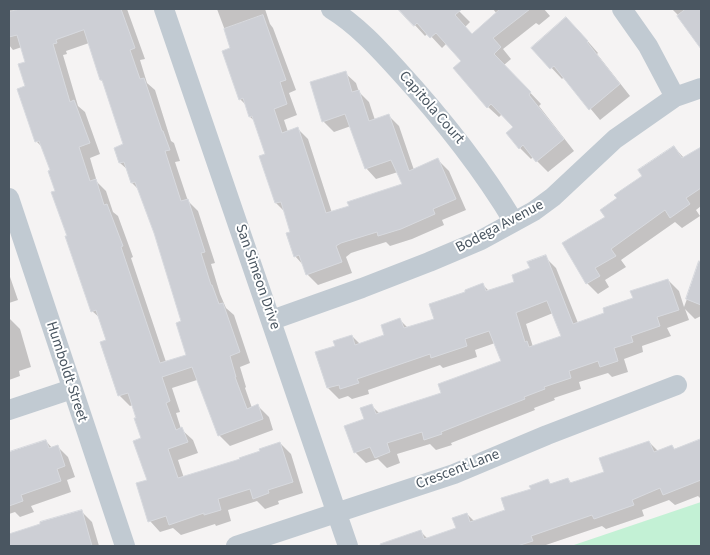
<!DOCTYPE html>
<html>
<head>
<meta charset="utf-8">
<style>
  body { margin:0 }
  #map { position:relative; width:710px; height:555px; overflow:hidden; background:#f5f3f3; font-family:"Source Sans 3",sans-serif }
  canvas { display:block }
  .frame { position:absolute; inset:0; border:10px solid #4a5661; pointer-events:none }
</style>
</head>
<body>
<div id="map">
<canvas width="710" height="555"></canvas>
<div class="frame"></div>
</div>
<script>
const ctx = document.querySelector('canvas').getContext('2d');
ctx.lineJoin = 'round';
function fillPath(path, color) { ctx.fillStyle = color; ctx.fill(path, 'evenodd'); }
function stroke(path, color, width, dash) { ctx.strokeStyle = color; ctx.lineWidth = width; ctx.lineCap = dash ? 'butt' : 'round'; ctx.setLineDash(dash || []); ctx.stroke(path); }
function write(font, color, halo, rows, align = 'center') {
  ctx.font = font + ' "Source Sans 3",sans-serif'; ctx.lineWidth = 4; ctx.setLineDash([]); ctx.textBaseline = 'middle'; ctx.strokeStyle = halo; ctx.fillStyle = color; for (const [text, x, y, turn = 0] of rows) {
    ctx.save(); ctx.translate(x, y); ctx.rotate((+turn || 0) * Math.PI / 180); ctx.textAlign = isNaN(turn) ? turn : align; if (halo) ctx.strokeText(text, 0, 0); ctx.fillText(text, 0, 0); ctx.restore();
  }
}
fillPath(new Path2D(`
  M701,502v44h-130z`), '#c3f1d5');
fillPath(new Path2D(`
  M9,9h118l18,50 -5,1 7,23 8,7 16,51 3,2 6,18 -5,1 13,39 10,10 17,52 -4,1 9,30 6,14 8,7 16,48 -10,4 6,20 -1,1 7,20 6,-2 11,11 4,13 -43,16 -11,-11 -22,-55 -25,8 8,24 -4,1 5,16 12,11 5,13 -20,7 6,18 57,-18 39,-17 11,11 12,39 -25,8 1,3 -14,5 -8,-8 -29,9 3,11 -15,5 -1,-2 -34,11 -8,-7 -13,4 -10,-11 -1,-40 -12,-63 -4,-13 -3,1 -11,-11 -12,-54 -7,-23 -8,-7 -23,-75 -18,-65 -8,-23 -7,-7 -9,-54v-24l-5,-16 -9,3 -4,-5zM89,43l12,37 4,4 20,61 -10,3 5,15 8,7 4,13 8,8 15,41 28,90 5,33 -22,7 -35,-104 2,-1 -15,-41 -5,-4 -7,-21 -9,-9 -7,-24 10,-4 -15,-42 -7,-6 -15,-51 4,-1 -1,-3z
  M217,9h48l5,15 3,4 23,62 -7,3 8,22 -13,5 4,12 10,-3 10,10 24,74 72,-28 -6,-13 -22,7 -10,-11 -15,-42 -17,6 -11,-11 22,-48 11,10 3,9 10,10 6,18 13,-5 11,11 15,44 24,-10 11,11 17,39 -24,10 2,5 -32,14 -22,7 -4,-4 -35,11 -5,4 6,16 -34,12 -11,-11 -3,-8 -9,-10 -3,-24 -7,-20 -9,-9 -10,-48 -10,-33 -6,-5 -4,-12 -6,-6 -8,-50z
  M403,9h54l13,13 -5,5 8,8 24,-21 -4,-5h51l6,7 -11,9 -3,-2 -33,26 8,10 -7,6 37,39 -2,2 35,45 -26,21 -15,-15 -2,2 -11,-11 -5,-21 -13,-13 -3,3 -11,-10 -25,-46 -16,-18 -5,5 -14,-15 -3,3 -24,-26z
  M672,9h29v38l-24,-33z
  M577,29l21,24 -1,1 33,42 -30,24 -36,-43 -2,2 -29,-31z
  M674,147l10,11 17,-9v57l-5,4 4,6 -18,12 -7,-6 -54,38 5,7 -21,13 4,7 -11,7 -11,-11 -23,-39 43,-26 11,-19z
  M545,257l11,11 22,55 28,-9 62,-34 11,11 5,16 16,-43h1v52l-6,3 -10,-10 4,11 -22,8 4,8 -29,10 1,6 -19,7 4,13 -16,5 -4,-4 -29,9 2,7 -27,9 1,2 -21,8 1,2 -84,33 1,2 -16,5 -6,-6 -33,10 3,9 -13,5 -9,-9 -12,4 -11,-11 16,-47 9,9 63,-20 59,-32 -7,-19 -20,7 2,7 -34,11 -3,-3 -72,25 1,4 -17,5 -4,-3 -9,3 -11,-11 -11,-35 19,-6 16,-11 9,9 25,-10 14,-15 8,8 27,-8 32,-27 16,-8 7,7 26,-9zM553,313l10,24 -30,10 -7,-23z
  M9,274l9,26 -9,3z
  M9,318l11,11 11,38 -12,4 1,5 -11,4z
  M46,441l6,7 5,-2 11,11 7,20 -8,3 4,12 -40,14 3,6 -14,5 -5,-5 -6,2v-61z
  M701,441v58l-3,-3 -23,9 -6,-5 -27,10 2,6 -38,13 -4,-3 -59,20h-161l-1,-1 40,-13 7,7 29,-11 10,-14 8,8 32,-11 25,-21 16,-9 4,4 16,-6 4,5 33,-12 44,-30 9,9 14,-5 3,4z
  M81,511l11,11 7,24h-90v-10z`), '#0003');
const building = new Path2D(`
  M20,9h101l14,39 -5,2 10,29 4,-1 18,53h1l7,19 -5,1 16,50 7,-2 17,53 -4,1 10,32h1l7,19 4,-1 17,49 -10,4 6,21h-1l12,32 11,-5 5,15 -45,17 -26,-69 -30,10 8,24 -4,2 10,27 6,-3 6,15 -20,7 10,29 62,-19 -1,-1 21,-7 -1,-2 21,-7 13,40 -25,8 1,3 -16,6 -3,-10 -32,10 3,11 -17,5v-2l-35,12 -3,-9 -18,6 -12,-39 11,-3 -14,-39 8,-3 -7,-20h2l-8,-25 -10,3 -18,-54 6,-2 -10,-30 -5,2 -26,-76h2l-16,-44 4,-1 -7,-20 2,-1 -11,-29 -4,1 -18,-53 8,-3 -7,-22 7,-2 -8,-27 -8,2v-25zM84,30l16,50h2l21,64 -9,4 5,15 5,-1 7,21 4,-1 19,51 27,88 -5,2 10,32 -26,8 -39,-116 2,-1 -16,-42 -3,1 -8,-26 -6,2 -11,-34 11,-4 -16,-43 -4,2 -17,-58 4,-1 -1,-3z
  M398,9h64l-7,6 17,19 28,-25h30l-37,29 8,9 -7,7 37,38 -2,3 35,44 -28,23 -13,-17 -4,4 -13,-16 7,-6 -22,-23 -4,4 -34,-40 8,-7 -25,-28 -6,5 -13,-15 -3,3z
  M686,9h15v40l-24,-33z
  M263,15l23,65 -6,2 7,22 -13,5 8,24 16,-6 28,86 23,-7 -2,-4 55,-18 -11,-24 -26,9 -20,-55 -23,8 -12,-40 36,-11 6,21 7,-2 10,31 20,-7 20,57 29,-13 18,41 -23,10 2,5 -34,15 -23,7 -1,-4 -36,11 -5,3 6,16 -36,13 -7,-20 -5,2 -8,-24 4,-1 -9,-30 -6,1 -16,-47 6,-2 -13,-38 -3,1 -6,-19 -4,2 -17,-49 8,-3 -6,-19z
  M566,17l22,24 -1,1 33,42 -31,26 -35,-44 -4,3 -19,-21z
  M674,146l8,12 19,-11v41l-15,10 4,6 -20,14 -5,-8 -54,39 5,7 -21,12 5,8 -14,8 -24,-41 43,-26 -5,-7 17,-12 -3,-3 28,-19 -4,-6z
  M546,255l27,69 31,-11 -1,-5 30,-10 -3,-7 38,-12 11,31 -22,7 3,9 -29,10 2,6 -19,6 4,13 -18,6 -2,-6 -29,10 2,7 -27,9 1,2 -21,8 1,2 -84,33 1,2 -18,6 -2,-8 -35,11 3,9 -15,6 -5,-11 -16,6 -10,-27 20,-7 -4,-11 12,-4 4,10 65,-21 -3,-9 63,-23 -12,-30 -24,8 2,7 -36,12 -1,-4 -73,25 2,4 -19,6 -1,-4 -12,3 -12,-36 20,-6 -2,-5 19,-6 3,10 29,-10 -3,-10 19,-7 4,10 30,-9 -5,-15 36,-12v-2l18,-7 3,8 28,-9 -2,-7 18,-7 -3,-6zM547,301l14,35 -32,11 -2,-6 -2,1 -9,-29z
  M699,261l2,1v43l-15,-6z
  M701,439v41l-38,15 -3,-7 -28,12 2,5 -40,14 -2,-4 -61,21 2,5 -16,5h-136l-1,-2 41,-14 3,9 32,-11 -4,-10 15,-5 3,9 35,-12 -4,-12 30,-9 -2,-3 19,-7 2,5 18,-6 2,5 34,-11 -5,-14 50,-17 5,11 18,-7 2,4z
  M46,440l3,8 9,-3 7,21 -8,3 4,12 -40,14 2,6 -14,5v-54z
  M82,510l10,36h-83v-12l31,-10v-2z`);
fillPath(building, '#cdcfd5');
stroke(building, '#d7d9de', 1);
stroke(new Path2D(`
  M164,9l184,537
  M331,9c26,16 47,39 67,61 44,48 83,97 116,152
  M622,9l26,37 27,51
  M9,198l116,348
  M272,320l90,-32 67,-26 52,-22 33,-18 20,-11 19,-14 62,-58 60,-42 26,-9
  M9,410l63,-21
  M236,546l218,-72 93,-39 130,-50`), '#c1cad2', 20);
write('15px', '#4a5661', '#fff', [
  ["Capitola Court",431,108,49],
  ["Bodega Avenue",500,227,-28],
  ["San Simeon Drive",257,277,71],
  ["Humboldt Street",66,372,72],
  ["Crescent Lane",458,470,-21]
]);
</script>
</body>
</html>
